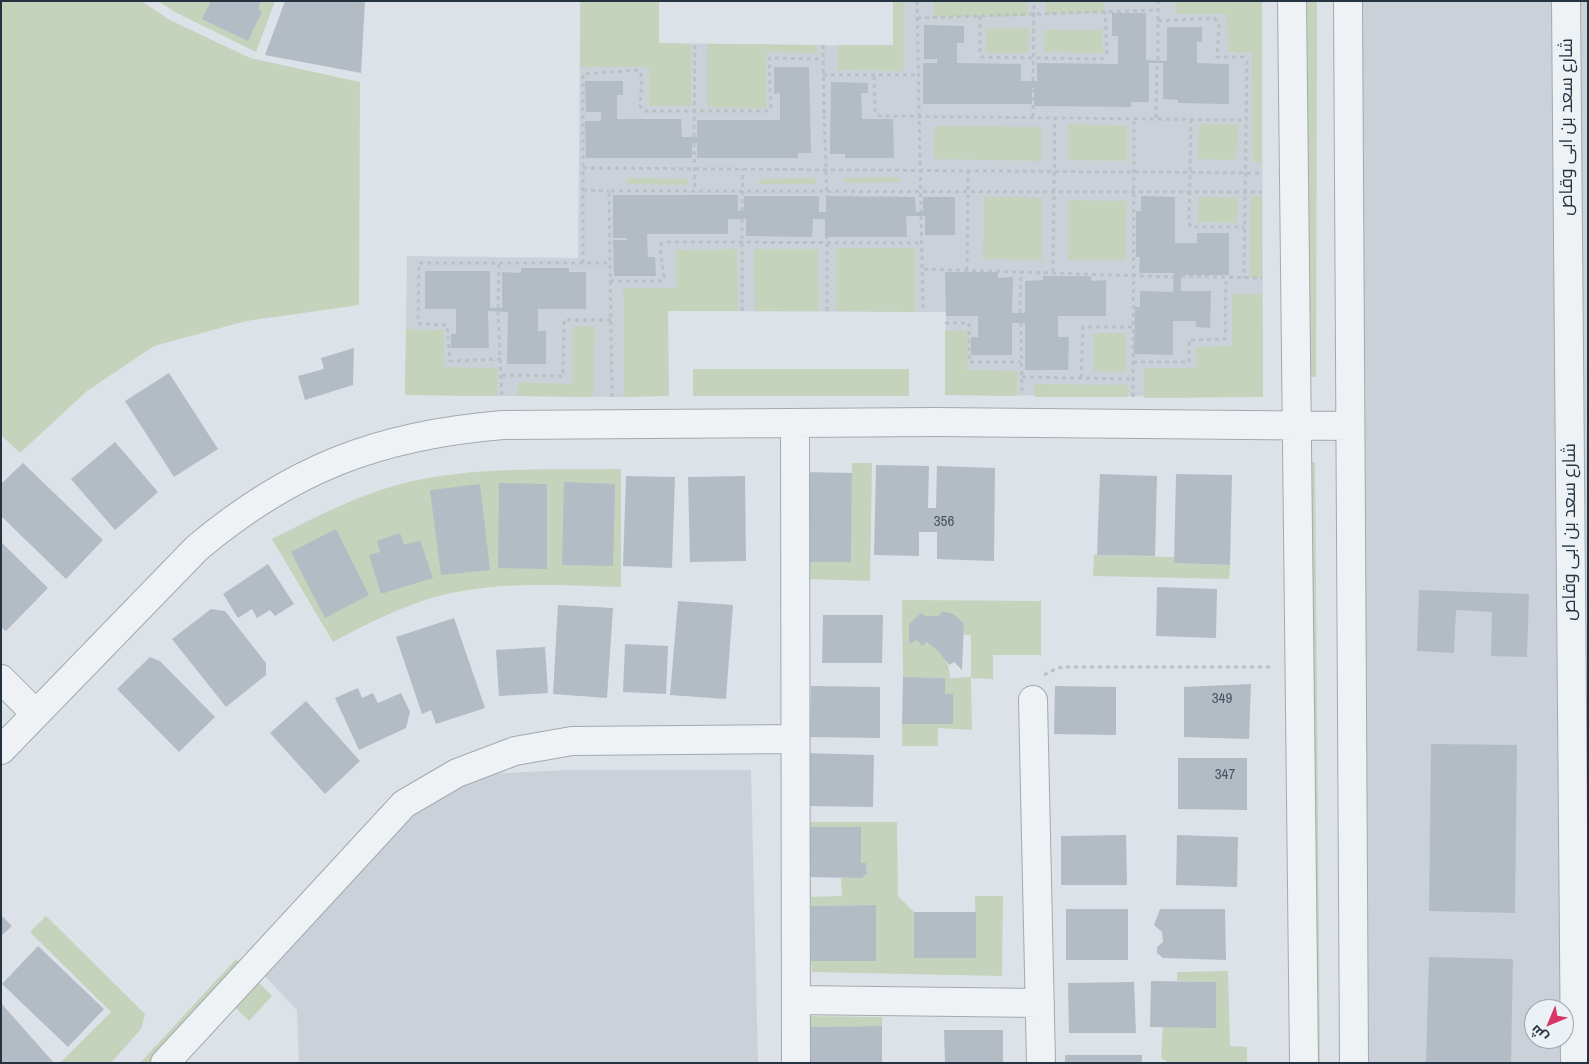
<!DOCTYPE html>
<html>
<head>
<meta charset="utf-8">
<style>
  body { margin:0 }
  #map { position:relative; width:1589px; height:1064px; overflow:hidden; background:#dce2e7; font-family:"Archivo Narrow",Cairo,sans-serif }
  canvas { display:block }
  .frame { position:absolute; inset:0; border:2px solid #25323f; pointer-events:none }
  .north { position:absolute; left:1524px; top:999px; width:50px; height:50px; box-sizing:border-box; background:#ebf1f5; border:1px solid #9ca5ac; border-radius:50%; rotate:225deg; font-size:14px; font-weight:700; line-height:20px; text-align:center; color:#25323f }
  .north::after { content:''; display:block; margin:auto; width:18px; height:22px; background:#d73666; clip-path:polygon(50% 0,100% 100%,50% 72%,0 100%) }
</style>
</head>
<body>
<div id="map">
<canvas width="1589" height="1064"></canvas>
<div class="frame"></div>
<div class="north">ش</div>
</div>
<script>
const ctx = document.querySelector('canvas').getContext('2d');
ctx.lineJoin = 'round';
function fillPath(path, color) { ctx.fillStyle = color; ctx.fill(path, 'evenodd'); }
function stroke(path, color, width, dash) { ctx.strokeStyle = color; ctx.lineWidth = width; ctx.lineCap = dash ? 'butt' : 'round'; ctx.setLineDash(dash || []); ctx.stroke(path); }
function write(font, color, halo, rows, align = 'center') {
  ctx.font = font + ' "Archivo Narrow",Cairo,sans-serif'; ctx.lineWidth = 4.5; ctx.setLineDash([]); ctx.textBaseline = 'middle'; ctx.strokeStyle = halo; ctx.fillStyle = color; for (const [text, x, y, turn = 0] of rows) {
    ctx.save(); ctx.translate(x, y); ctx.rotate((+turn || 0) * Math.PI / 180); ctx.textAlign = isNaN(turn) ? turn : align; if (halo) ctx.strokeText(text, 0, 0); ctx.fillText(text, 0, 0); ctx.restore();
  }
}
fillPath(new Path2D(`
  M893,1h369l1,396 -318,-2 1,-83 -278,-1 -45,-22 1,108 -219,-2 2,-139 171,2 2,-216 313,4z
  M1350,1h238v1062h-231zM1534,1009h30v30h-30z
  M568,770h183l7,293h-459l-2,-53 -35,-37 139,-155 86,-44z`), '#cad1d9');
fillPath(new Path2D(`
  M1,1h140l29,19 80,38 110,24 -1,223 -113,16 -92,25 -67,45 -67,62 -19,-18z
  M158,1h117l-19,51 -81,-40z
  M580,1h79v42l32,1v62h-42v-39h-69z
  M893,1h11l-1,70 -65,-1v-25h55z
  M934,1h93l1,15 -94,1z
  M1046,1h59v11l-59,2z
  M1176,1h86v162l-9,-1 -1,-109 -24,-1 -1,-38h-51z
  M1305,1h12l-1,376h-14z
  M986,28h43l-1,25h-43z
  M1044,30h58l1,23 -59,-1z
  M707,44l111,1v8l-52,-1v56l-59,-1z
  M1069,124l58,2v35l-59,-1z
  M1199,124h39l-2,36 -38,-1z
  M935,126l106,1v34l-107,-2z
  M900,177v5l-56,1v-5z
  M627,178l61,1v6l-61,-1z
  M815,178l1,6h-57v-5z
  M1251,196h11v82h-12z
  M984,197l58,1v62l-59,-1z
  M1199,197l38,1v25l-39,-1z
  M1068,200l59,1 -1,59h-58z
  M836,248h79v64l-79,-1z
  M737,249l1,62h-70l1,85 -45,1 -1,-109h54l-1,-38z
  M754,249h64l1,62h-64z
  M1232,294h30l1,103 -119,1v-30h52v-21l36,-1z
  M573,326h22l-2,71 -76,-1 1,-14 54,2z
  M406,329l38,1v37l54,1 -1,28 -92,-1z
  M945,331h23l-1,39 51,1 -1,25 -72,-1z
  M1093,333h33v39l-33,-1z
  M693,369h216v27h-216z
  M1035,384l93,1v12h-93z
  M1315,462l5,601h-13l-8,-600z
  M852,463h20l-2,118 -61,-2 1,-17h41z
  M621,469v118c-56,-2 -124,-6 -179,8 -38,10 -74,28 -109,47l-61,-103c44,-22 89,-46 137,-57 69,-16 141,-12 212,-13z
  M1094,555l74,2h6v6l56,2 -1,14 -136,-3z
  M902,600l139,1v54h-48v24l-22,-1 1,52 -34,-2v18h-36v-22h50l1,-30h-8l-1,-16 -41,-1zM942,611l12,3 10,10v11h7v42l-21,1c-1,-19 -9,-25 -23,-36l-5,4 -5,-6 -8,3v-19l12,-11 4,3h13z
  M802,822h95l1,74 16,16v46h62l-1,-62h28l-1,80 -190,-4 -1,-11 65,-1v-55l-65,1 -1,-9 32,-1 -1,-18h21l5,-5 -1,-10h-5v-36h-57z
  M46,916l99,98 -4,15 -30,34h-51l51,-51 -81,-80z
  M236,959l36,37 -23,25 -15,-15 -56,57h-38z
  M1228,971l2,75 17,1v16h-78l-8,-5 2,-31h53v-45l-39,-1v-9z
  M794,1016l88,1v9l-72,1v36h-15z`), '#c5d2bc');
fillPath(new Path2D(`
  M211,1h50l-3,8 4,2 -14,30 -46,-22z
  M285,1h80l-4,72 -96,-18z
  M1112,13h34v47l21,1v-34h35v15h-5v21l32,1v40l-51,-1v-3l-15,-1v-36h-14v39h-18v5l-97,-1v-18h-2v16h-109v-41h14v-4h-13v-34l40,1v17h-7v20l64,1v17h16v-18l81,1v-28h-6z
  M774,67h35l2,86h-13v5h-101v-15h-5v15h-106l-1,-37h16v-9h-15l-1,-31h38v14h-6v24h64l1,18h15v-17h83v-27l-6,1z
  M831,82l37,1v10h-7l1,26h31l1,39h-49v-4h-15z
  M613,195h125v16h6v-15h75v16h7v-16l89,1 1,15h7v-15h32v38h-30v-19h-19l1,21h-82v-18h-12l-1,18 -66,-1v-17h-18v15h-81l1,23h7l1,19h-42l-1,-36h14v-2h-14z
  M1141,196l34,1v46h22v-10h32v42h-48v16h30l-1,37 -14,-1v-6h-23v34l-39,-1 1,-47h5v-16l33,1 1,-19h-35l1,-16h-4v-46h5z
  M521,268h48v4h17v37h-48v22h8v33h-39l1,-52 -20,-1 1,37h-38v-14h5v-25h-31v-38h65v37h12v-36l19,1z
  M945,272h53v6l15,-1 -1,36h13v-32l18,-1v-4h48v5l15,-1v36h-48v21h11l-1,33h-43v-47h-13v32h-41v-18h7v-21h-32z
  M354,348l-1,37 -48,15 -7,-24 26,-7 -3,-11z
  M169,373l49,76 -44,28 -49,-76z
  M115,442l43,50 -43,38 -44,-51z
  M23,463l80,77 -37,39 -65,-63v-32z
  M876,465l53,1 -1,42h8l1,-42 58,2 -1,93 -57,-2v-27h-18v24l-45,-1z
  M803,472l49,1 -1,89h-49z
  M1100,474l57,2 -2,80 -58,-1z
  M1176,474l56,1 -2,90 -56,-2z
  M626,476l49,1 -3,91 -49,-2z
  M745,476l1,85 -56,1 -2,-85z
  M564,482l51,2 -2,82 -51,-1z
  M499,483l48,1v85l-49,-1z
  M480,484l10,86 -49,5 -11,-85z
  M336,529l33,66 -44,23 -34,-66z
  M400,533l4,12 16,-5 13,38 -52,16 -12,-39 11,-3 -3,-11z
  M1,542l47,46 -42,43 -5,-4z
  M268,564l26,40 -19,12 -5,-6 -13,8 -5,-9 -14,9 -15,-24z
  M1157,587l60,2 -1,49 -60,-2z
  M1419,590l110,4 -2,63 -36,-1 1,-44 -36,-2 -2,43 -37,-2z
  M678,601l55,4 -7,94 -56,-4z
  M558,605l55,3 -6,90 -54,-4z
  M211,609l14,2 41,52v12l-40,32 -54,-68z
  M942,611l12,3 10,10 -2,46 -8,-8 -5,3 -10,-13 -12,-10 -5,4 -5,-6 -8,4v-20l12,-11 4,3h13z
  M823,615h60l-1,48h-60z
  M454,618l31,90 -49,16 -5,-14 -9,4 -26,-77z
  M625,644l43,2 -2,48 -43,-2z
  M545,647l3,46 -49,3 -3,-46z
  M150,657l10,4 55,56 -36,35 -62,-63z
  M903,677l42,1v16h8v30h-51z
  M1251,684l-2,55 -65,-2v-50z
  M811,686l69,1v51l-70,-1z
  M1055,686l61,1v48l-62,-1z
  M358,688l4,10 11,-5 5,10 23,-10 9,19 -4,16 -47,22 -24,-52z
  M306,701l54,60 -35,33 -55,-61z
  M1431,744l86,1 -2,168 -86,-2z
  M806,753l68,2 -1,52 -68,-1z
  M1178,758h69v52l-69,-1z
  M804,827h57v36h5l1,10 -5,5 -56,-1z
  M1126,835l1,50h-66v-49z
  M1177,835l61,2 -1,50 -61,-2z
  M876,905v56h-65v-55z
  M1066,909h62v51h-62z
  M1160,909h65l1,51 -63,-2 -6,-5v-6l6,-5 -1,-10 -8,-7z
  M914,912h62v46h-62z
  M1,915l11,11 -11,10z
  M38,946l66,63 -36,38 -66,-63z
  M1429,957l84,2 -2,104h-85z
  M1151,981l65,1v46l-66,-1z
  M1134,982l2,51h-67l-1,-50z
  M1,1003l53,60h-53z
  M882,1026v37h-72v-36z
  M944,1030h59v33h-58z
  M1065,1055h77v8h-77z`), '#b3bcc4');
const minor = new Path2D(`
  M1292,1l12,1062
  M1348,1l6,1062
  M1566,1l9,1062
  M795,423l1,640
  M1,679l35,35
  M1033,700l8,363
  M1,750l196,-202c95,-80 183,-113 306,-123l432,-3 415,4
  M796,1000l244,3
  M165,1063l239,-259 53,-31 58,-22 57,-10 223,-2`);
stroke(minor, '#a1aab1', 30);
stroke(new Path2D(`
  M917,1l4,211
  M980,16v38l2,3 120,2 5,-7 -2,-40
  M917,18l241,-8
  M1158,21l56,-3 5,6 -2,33h26l4,5 -3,216
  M823,45l1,69
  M1158,60v-59
  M823,75h94
  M874,76l1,36 5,4 365,4
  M1033,81l1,-80
  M824,115l3,81
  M1033,117v-29
  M1156,118l1,-55
  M1191,119l-2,104 2,4h53
  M694,137l1,-93
  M694,143l1,48
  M583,168l679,5
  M583,190l26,1
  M742,211l1,-42
  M921,216l2,96
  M583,263v-189l55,-4 4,7 -2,29 4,5h123l4,-2 -2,-51 54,1
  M924,269l250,8
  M967,270l1,-98
  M1053,272l2,-155
  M1181,276l81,2
  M610,281h52l2,-4 -4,-29 1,-4 5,-2 257,1
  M498,308l1,-46
  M498,311l4,87
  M742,311v-93
  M827,311v-74
  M1020,313l1,-42
  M945,323h24v39h52
  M1021,323l1,72
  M501,359l-51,2 -3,-36 -26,-1 -3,-2 1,-59h191
  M1133,362h56v-22l36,-1 1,-61
  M502,375l61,1 1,-56h47
  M1022,377l111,2
  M1081,378l2,-51h50
  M612,397l-3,-206 653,1
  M1133,397l1,-280
  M1044,675l13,-7 9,-1h207`), '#bac0c6', 3, [4, 4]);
stroke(minor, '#eff2f5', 28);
write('15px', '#485460', null, [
  ["356",944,522],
  ["349",1222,699],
  ["347",1225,775]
]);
write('18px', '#25323f', '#ebf1f5', [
  ["شارع سعد بن ابى وقاص",1567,127,-90],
  ["شارع سعد بن ابى وقاص",1570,532,-90]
]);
</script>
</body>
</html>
